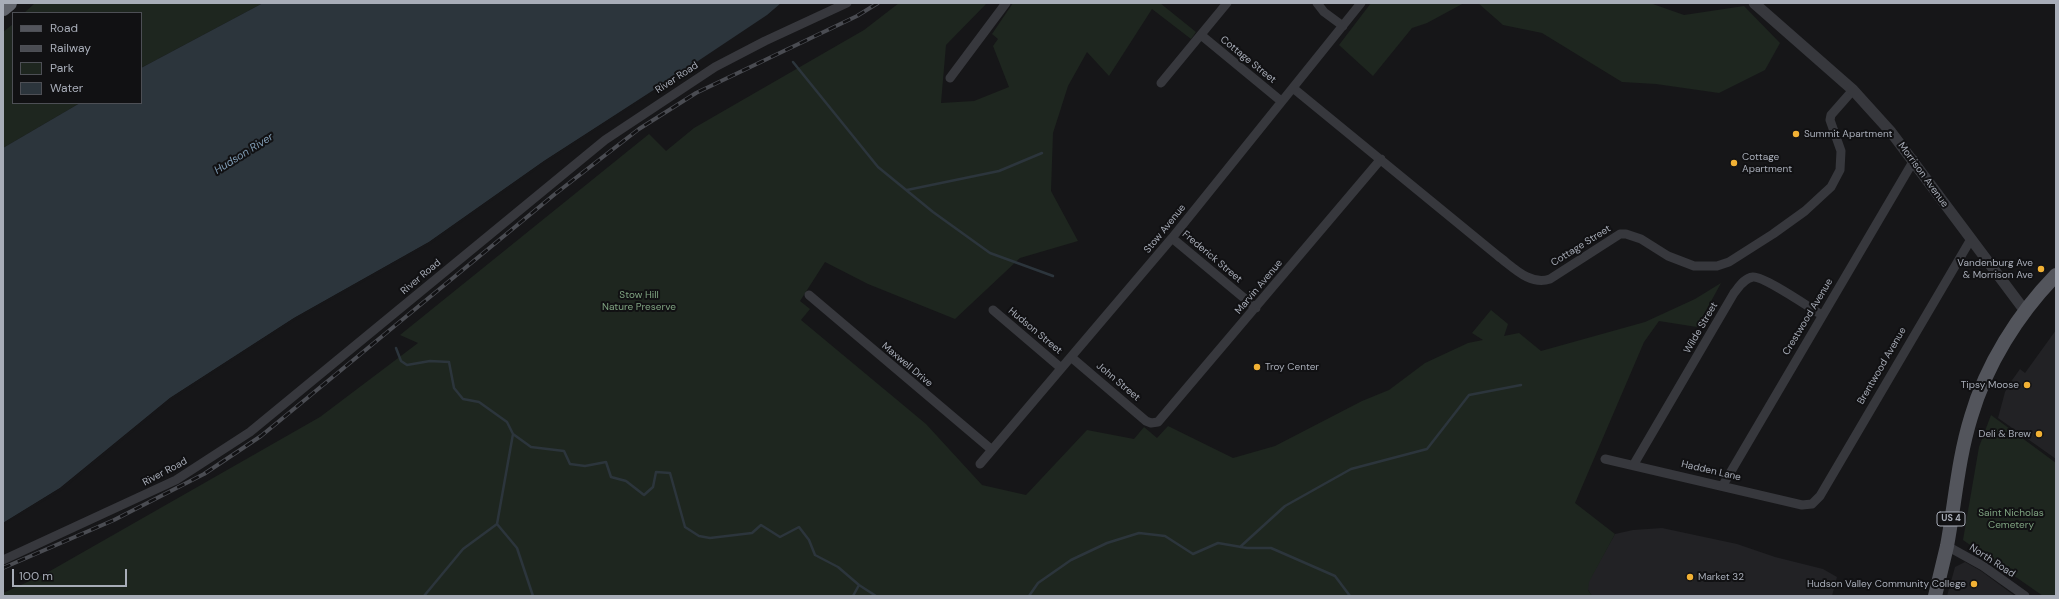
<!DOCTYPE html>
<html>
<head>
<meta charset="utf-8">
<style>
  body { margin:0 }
  #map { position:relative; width:2059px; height:599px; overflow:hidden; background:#161618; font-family:"DM Sans",sans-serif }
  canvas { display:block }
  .frame { position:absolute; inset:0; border:4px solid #a8adb8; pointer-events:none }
  .legend { position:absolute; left:12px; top:12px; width:130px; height:92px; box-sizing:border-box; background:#111113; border:1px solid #4d4f55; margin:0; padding:5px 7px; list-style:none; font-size:12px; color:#a8adb8 }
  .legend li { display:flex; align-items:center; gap:8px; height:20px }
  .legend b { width:20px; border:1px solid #4d4f55 }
  .scale { position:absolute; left:12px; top:569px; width:115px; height:18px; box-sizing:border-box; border:2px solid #a8adb8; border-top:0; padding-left:5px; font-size:12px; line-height:14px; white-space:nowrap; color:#a8adb8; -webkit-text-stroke:3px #111113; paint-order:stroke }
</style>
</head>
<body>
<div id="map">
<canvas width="2059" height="599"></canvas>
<div class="frame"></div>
<ul class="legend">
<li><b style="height:5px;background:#53555c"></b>Road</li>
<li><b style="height:5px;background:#4a4c52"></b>Railway</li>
<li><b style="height:11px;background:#1e261f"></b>Park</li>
<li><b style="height:11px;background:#2c353c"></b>Water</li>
</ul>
<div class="scale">100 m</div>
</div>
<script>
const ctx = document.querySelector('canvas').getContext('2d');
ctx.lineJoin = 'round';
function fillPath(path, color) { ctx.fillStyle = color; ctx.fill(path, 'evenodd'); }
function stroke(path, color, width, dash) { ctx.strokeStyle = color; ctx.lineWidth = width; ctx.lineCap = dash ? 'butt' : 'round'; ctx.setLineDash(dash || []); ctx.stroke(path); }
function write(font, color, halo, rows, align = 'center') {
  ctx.font = font + ' "DM Sans",sans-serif'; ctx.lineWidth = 4; ctx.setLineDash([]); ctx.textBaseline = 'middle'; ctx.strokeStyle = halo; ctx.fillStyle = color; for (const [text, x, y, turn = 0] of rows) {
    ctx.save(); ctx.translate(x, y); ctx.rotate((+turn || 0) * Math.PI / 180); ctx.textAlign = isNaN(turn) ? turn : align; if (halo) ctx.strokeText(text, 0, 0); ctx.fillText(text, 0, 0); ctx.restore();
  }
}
fillPath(new Path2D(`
  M2056,330v129l-58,-41 7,-26 5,-9 10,-14 5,4z
  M1662,528l75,16 38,13 48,12 14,8 -5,19h-240l-4,-6v-8l27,-48 18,-4z
  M1965,562l16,9 34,25h-68l8,-29z`), '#222225');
fillPath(new Path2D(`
  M35,3h228l-122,65v-55h-117z
  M899,3h88l-41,42 -5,58 33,-2 35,-14 -16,-41 5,-7 -6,-5 21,-31h147l36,29 -5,7 -39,-30 -43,67 -22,-24 -19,34 -15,47 -2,58 27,50 -58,17 -65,61 -87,-35 -43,-22 -25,39 10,8 -9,11 125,104 56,61 44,10 61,-65 47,9 10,-12 13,11 11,-12 65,32 42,-12 87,-45 27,-11 36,-27 43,-20 15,-3 -11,-7 19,-23 17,14 -4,12 15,-3 22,18 104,-29 50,-23 26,-16 -24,44 -38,-6 -15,21 -69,161 40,31 -26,48 -1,8 4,6h-1589v-3l40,-18 277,-158 98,-74 -18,-8 249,-201 17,17 28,-23 170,-98z
  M1371,3h93l-37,20 -15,5 -39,48 -34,-31z
  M1478,3h172l34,12 60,-9 36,37 -15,27 -46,23 -63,-9 -34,-2 -80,-49 -39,-8z
  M13,24v79h67l-77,45v-116z
  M1991,415l65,48v133h-13l-80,-56 16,-93z`), '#1e261f');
fillPath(new Path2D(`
  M263,3h518l-14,12 -81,54 -142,92 -115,81 -135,76 -124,80 -110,90 -57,35v-375l77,-45h61v-35z`), '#2c353c');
fillPath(new Path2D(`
  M686,70l1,1 -142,92 -115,81 -135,76 -124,80 -109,90 -59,35v-2l57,-35 110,-90 124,-80 135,-76 115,-81z`), '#161618');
stroke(new Path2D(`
  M793,62l85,105 55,45 57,41 63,23
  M907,190l92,-19 43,-18
  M396,348l5,13 6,4 23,-4 19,1 5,26 9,11 16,3 28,20 6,12 18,13 33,4 6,13 15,2 21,-4 5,15 15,4 18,14 9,-8 3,-15 14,1 15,54 14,9 11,2 42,-5 9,-8 19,12 19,-10 10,13 6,15 23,12 21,18 17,11
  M513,434l-16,90 20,24 16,48
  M1240,547l45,-41 66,-37 76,-20 42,-54 52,-10
  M424,596l39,-47 34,-25
  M853,596l6,-11
  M1029,596l9,-13 33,-23 36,-17 32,-10 26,3 28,18 25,-11 29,5h24l64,28 15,20`), '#2c353c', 2.5);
stroke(new Path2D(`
  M1317,3l7,9 19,14
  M1201,35l80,66
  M950,78l56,-75
  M1161,83l66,-80
  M1293,88l205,168c15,11 32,30 52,23l70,-45h6l15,5 27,17 26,10h23l12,-4 44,-28 32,-23 26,-24 9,-17 1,-19 -11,-31 1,-5 22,-25
  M1172,238l84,70
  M809,295l183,155
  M993,310l68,58
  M1071,357l75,64 5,2 7,-1 223,-263
  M1605,459l197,46 10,-1 8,-8 151,-257
  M980,464l192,-226 189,-235
  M1634,464l100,-171c5,-6 10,-15 19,-16 11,-1 57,31 69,38
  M1723,485l191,-325
  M1947,546l36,20 42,30
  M3,560l173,-80 74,-48 355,-292 110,-73 50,-26 82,-38`), '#37383d', 9);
stroke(new Path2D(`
  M1754,3l99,87 38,42 134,179`), '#37383d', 11);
stroke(new Path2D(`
  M1935,596c4,-17 8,-33 12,-50 8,-43 11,-87 24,-129 15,-52 47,-103 85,-142`), '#53555c', 14);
stroke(new Path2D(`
  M3,8l6,-5`), '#63666e', 16);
const rail = new Path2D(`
  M3,568l111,-48 90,-46 57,-38 294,-242 84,-65 57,-36 161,-77 21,-13`);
stroke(rail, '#4a4c52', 4);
stroke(rail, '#111113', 2.5, [8]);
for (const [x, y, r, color] of [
  [1796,134,4,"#f2b134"],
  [1734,163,4,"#f2b134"],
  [2041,269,4,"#f2b134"],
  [1257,367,4,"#f2b134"],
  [2027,385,4,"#f2b134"],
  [2039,434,4,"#f2b134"],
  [1690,577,4,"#f2b134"],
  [1974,584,4,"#f2b134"]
]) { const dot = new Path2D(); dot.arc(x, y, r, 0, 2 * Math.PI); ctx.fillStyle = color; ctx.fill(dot); stroke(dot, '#111113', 1.5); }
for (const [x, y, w] of [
  [1951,519,28]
]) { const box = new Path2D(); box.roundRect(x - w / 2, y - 7, w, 14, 3); ctx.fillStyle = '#111113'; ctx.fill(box); stroke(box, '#a8adb8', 1); }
write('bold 9px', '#a8adb8', null, [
  ["US 4",1951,519]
]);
write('10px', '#a8adb8', '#111113', [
  ["Cottage Street",1248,60,39],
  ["River Road",677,78,-33],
  ["Morrison Avenue",1923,175,54],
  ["Stow Avenue",1165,229,-51],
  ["Cottage Street",1581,246,-32],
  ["Frederick Street",1212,257,40],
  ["River Road",421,277,-40],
  ["Marvin Avenue",1259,287,-50],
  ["Crestwood Avenue",1808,317,-59],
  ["Wilde Street",1701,328,-60],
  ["Hudson Street",1035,331,40],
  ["Maxwell Drive",907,365,40],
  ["Brentwood Avenue",1882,366,-60],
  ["John Street",1118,382,40],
  ["Hadden Lane",1711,471,13],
  ["River Road",165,472,-28],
  ["North Road",1992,561,33]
]);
write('10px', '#a8adb8', '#111113', [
  ["Summit Apartment",1804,134],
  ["Cottage",1742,157],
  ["Apartment",1742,169],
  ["Vandenburg Ave",2033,263,"right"],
  ["& Morrison Ave",2033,275,"right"],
  ["Troy Center",1265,367],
  ["Tipsy Moose",2019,385,"right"],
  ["Deli & Brew",2031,434,"right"],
  ["Market 32",1698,577],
  ["Hudson Valley Community College",1966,584,"right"]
], 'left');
write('10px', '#7fa381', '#111113', [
  ["Stow Hill",639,295],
  ["Nature Preserve",639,307],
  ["Saint Nicholas",2011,513],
  ["Cemetery",2011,525]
]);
write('italic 11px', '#7f9bb3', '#111113', [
  ["Hudson River",244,154,-32]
]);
</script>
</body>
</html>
